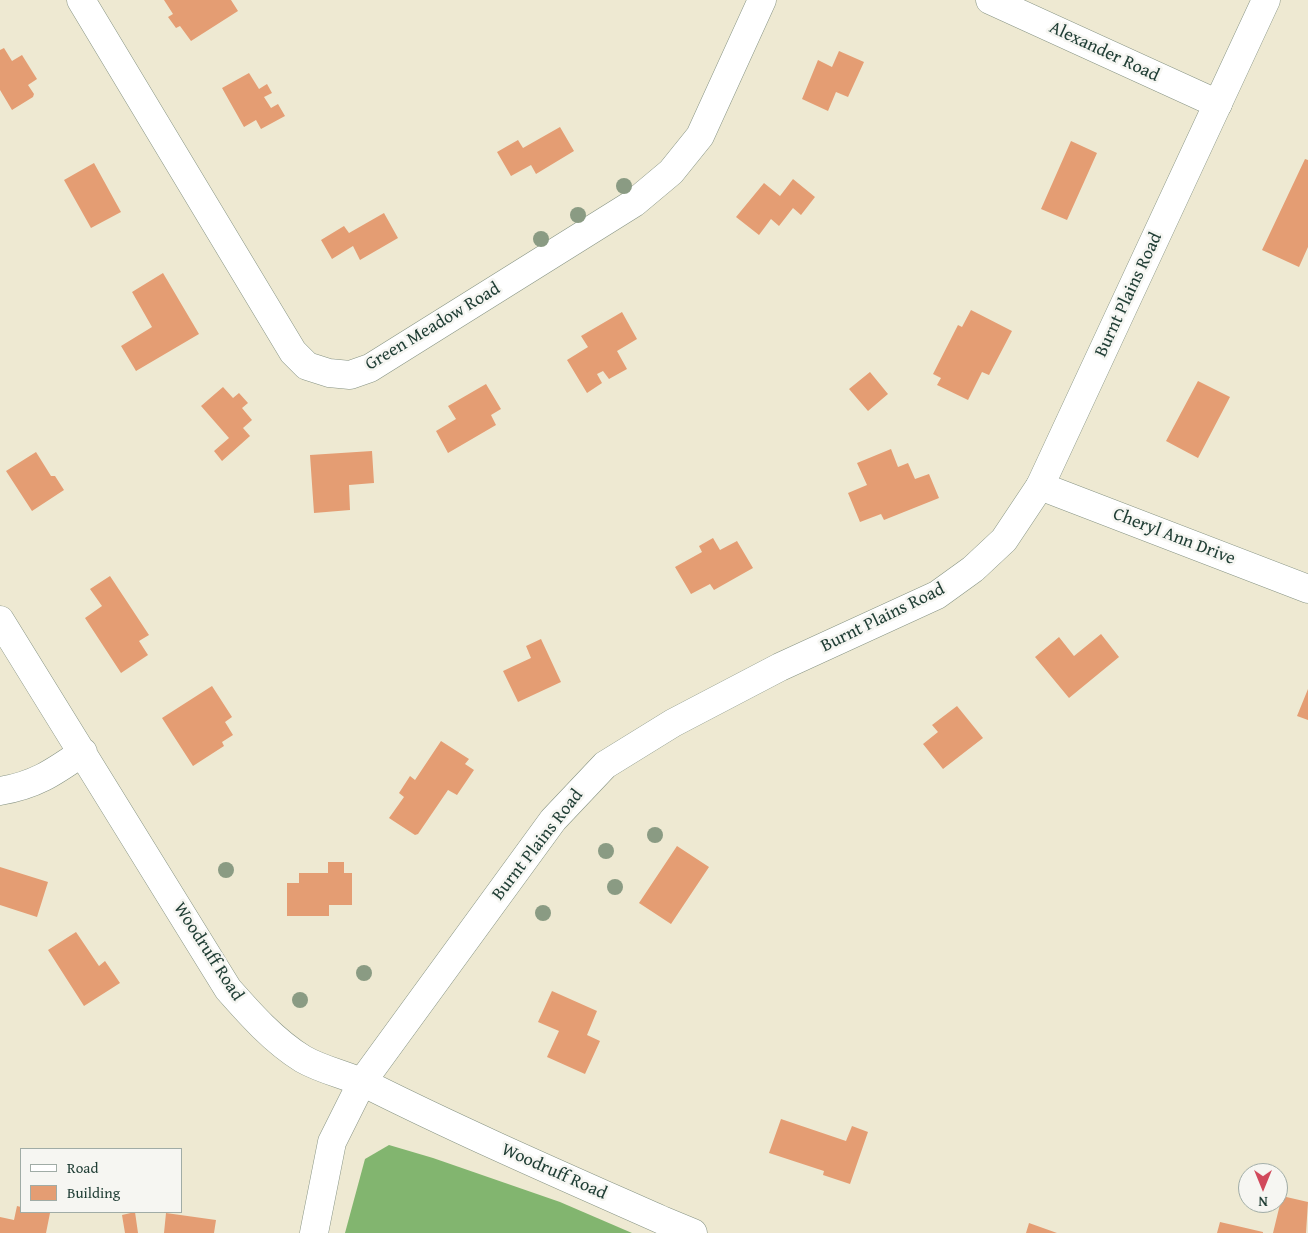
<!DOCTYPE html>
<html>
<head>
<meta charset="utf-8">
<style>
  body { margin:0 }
  #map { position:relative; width:1308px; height:1233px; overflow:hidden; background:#eee9d2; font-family:"Gentium Book Plus",serif }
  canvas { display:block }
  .legend { position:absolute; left:20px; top:1148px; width:162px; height:65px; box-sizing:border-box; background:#f6f6f2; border:1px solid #a0aca6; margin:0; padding:6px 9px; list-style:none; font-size:15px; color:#1f3d34 }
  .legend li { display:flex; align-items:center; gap:10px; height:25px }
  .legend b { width:25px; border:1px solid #a0aca6 }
  .north { position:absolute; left:1238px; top:1163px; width:50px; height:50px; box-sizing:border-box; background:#f6f6f2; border:1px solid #a0aca6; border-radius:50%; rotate:180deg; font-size:14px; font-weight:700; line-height:20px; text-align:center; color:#1f3d34 }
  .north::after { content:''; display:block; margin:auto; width:18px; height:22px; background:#d1495b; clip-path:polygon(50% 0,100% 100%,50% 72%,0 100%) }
</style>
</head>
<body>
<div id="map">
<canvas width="1308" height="1233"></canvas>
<ul class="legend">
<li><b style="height:6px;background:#fff"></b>Road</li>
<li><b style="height:14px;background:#e49d73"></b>Building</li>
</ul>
<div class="north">N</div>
</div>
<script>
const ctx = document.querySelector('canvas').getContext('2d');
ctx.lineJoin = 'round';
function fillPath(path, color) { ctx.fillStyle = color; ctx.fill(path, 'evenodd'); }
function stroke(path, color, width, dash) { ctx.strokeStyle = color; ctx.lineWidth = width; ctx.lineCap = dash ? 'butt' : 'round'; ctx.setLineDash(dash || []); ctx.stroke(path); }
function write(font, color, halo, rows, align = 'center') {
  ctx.font = font + ' "Gentium Book Plus",serif'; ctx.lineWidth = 5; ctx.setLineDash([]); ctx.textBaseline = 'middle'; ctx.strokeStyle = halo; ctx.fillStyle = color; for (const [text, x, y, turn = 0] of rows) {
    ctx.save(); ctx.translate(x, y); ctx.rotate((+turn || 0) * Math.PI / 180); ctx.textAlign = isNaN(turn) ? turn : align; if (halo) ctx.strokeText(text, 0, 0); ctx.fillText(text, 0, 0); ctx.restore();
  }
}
fillPath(new Path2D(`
  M389,1145l44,13 127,44 72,31h-287l20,-74z`), '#82b56f');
fillPath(new Path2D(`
  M164,0h67l7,11 -47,30 -11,-15 -4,2 -8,-11 5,-3z
  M4,48l8,13 10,-6 15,24 -9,6 6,9 -1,3 -21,13 -12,-20v-40z
  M839,51l25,11 -16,35 -12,-5 -8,19 -26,-12 16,-39 14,7z
  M249,73l10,16 8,-5 5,9 -8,4 7,11 7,-4 7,12 -24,13 -5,-9 -12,7 -22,-39z
  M560,127l14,24 -38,23 -5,-9 -20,11 -14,-24 21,-12 5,8z
  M1071,141l26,12 -30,67 -26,-11z
  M1305,159l3,1v87l-9,20 -37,-17z
  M94,163l27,49 -30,16 -27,-48z
  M793,179l22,18 -14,18 -8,-7 -14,18 -8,-7 -12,16 -23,-18 28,-34 16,13z
  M384,213l14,25 -38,22 -7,-14 -21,13 -11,-19 23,-14 5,7z
  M163,273l36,61 -63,37 -15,-25 31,-19 -20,-35z
  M971,310l41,21 -23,44 -7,-3 -14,28 -31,-15 4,-7 -8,-4 25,-49 4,2z
  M622,312l15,27 -20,12 10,18 -18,10 -6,-8 -6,3 5,9 -15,10 -20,-33 21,-13 -7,-11z
  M870,372l18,22 -20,17 -19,-22z
  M1198,381l32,16 -32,61 -32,-17z
  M486,384l15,25 -10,6 5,10 -48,28 -12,-22 20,-12 -8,-13z
  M223,387l10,11 6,-5 9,10 -6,5 10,12 -9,8 7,8 -28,25 -8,-10 15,-13 -28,-32z
  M891,449l7,18 10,-4 7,16 14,-5 10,24 -55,22 -3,-6 -21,8 -12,-29 19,-8 -10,-22z
  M372,451l2,32 -25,2 1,25 -36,3 -4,-58z
  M36,452l15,24h4l9,14 -32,21 -26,-40z
  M713,538l7,12 17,-9 16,27 -39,22 -4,-6 -19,10 -16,-27 27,-15 -3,-6z
  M110,576l39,59 -10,6 9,14 -27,18 -36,-55 17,-12 -12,-17z
  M1101,634l18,23 -50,41 -34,-41 24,-20 15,19z
  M541,639l20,43 -43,20 -15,-31 28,-13 -5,-12z
  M212,686l20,31 -7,5 8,13 -11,7 2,4 -31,20 -31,-48z
  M1308,689v31l-11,-4z
  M957,706l26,32 -40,31 -20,-25 15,-12 -6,-7z
  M441,741l28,18 -4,5 9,6 -17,25 -9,-5 -30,44 -3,1 -26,-17 15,-21 -5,-4 11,-17 5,4z
  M677,846l32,21 -38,57 -32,-21z
  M328,862h16v11h8v32h-23v11h-42v-33h12v-10h29z
  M0,867l48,15 -11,35 -37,-12z
  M76,932l23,34 6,-5 15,22 -36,23 -36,-56z
  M552,991l45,20 -10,24 13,6 -15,33 -38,-17 12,-26 -21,-9z
  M781,1119l65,22 6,-15 16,6 -18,52 -27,-9 1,-4 -55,-18z
  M1282,1196l26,6 -2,31h-33z
  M17,1206l4,1v5l29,1 -4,20h-46v-16l14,3z
  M135,1212l3,21h-13l-3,-18z
  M166,1213l50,7 -2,13h-50z
  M1220,1222l43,10v1h-46z
  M1029,1223l28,10h-31z`), '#e49d73');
const minor = new Path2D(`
  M81,0l212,352 14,14 22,7 21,2 20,-7 264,-165 37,-31 29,-36 62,-136
  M990,0l228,104
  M1040,486l268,103
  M0,620l228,369c22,25 46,52 75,70 21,12 45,16 67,27 96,48 195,91 294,135l29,12
  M0,791c36,-6 54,-19 83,-39`);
const major = new Path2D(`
  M314,1233l18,-91 30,-60 191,-262 52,-55 68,-42 107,-56 157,-72 36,-26 31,-29 36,-54 226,-486`);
stroke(minor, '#869383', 29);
stroke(major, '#869383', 29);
stroke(minor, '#fff', 28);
stroke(major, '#fff', 28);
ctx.fillStyle = '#8a9b83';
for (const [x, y] of [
  [624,186],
  [578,215],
  [541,239],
  [655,835],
  [606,851],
  [226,870],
  [615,887],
  [543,913],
  [364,973],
  [300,1000]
]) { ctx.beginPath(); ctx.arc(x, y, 8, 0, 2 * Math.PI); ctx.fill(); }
write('18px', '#1f3d34', '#f6f6f2', [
  ["Alexander Road",1104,52,25],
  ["Burnt Plains Road",1129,295,-65],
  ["Green Meadow Road",433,327,-31],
  ["Cheryl Ann Drive",1174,537,21],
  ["Burnt Plains Road",883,618,-26],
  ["Burnt Plains Road",538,845,-52],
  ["Woodruff Road",208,952,57],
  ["Woodruff Road",554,1172,24]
]);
</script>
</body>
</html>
